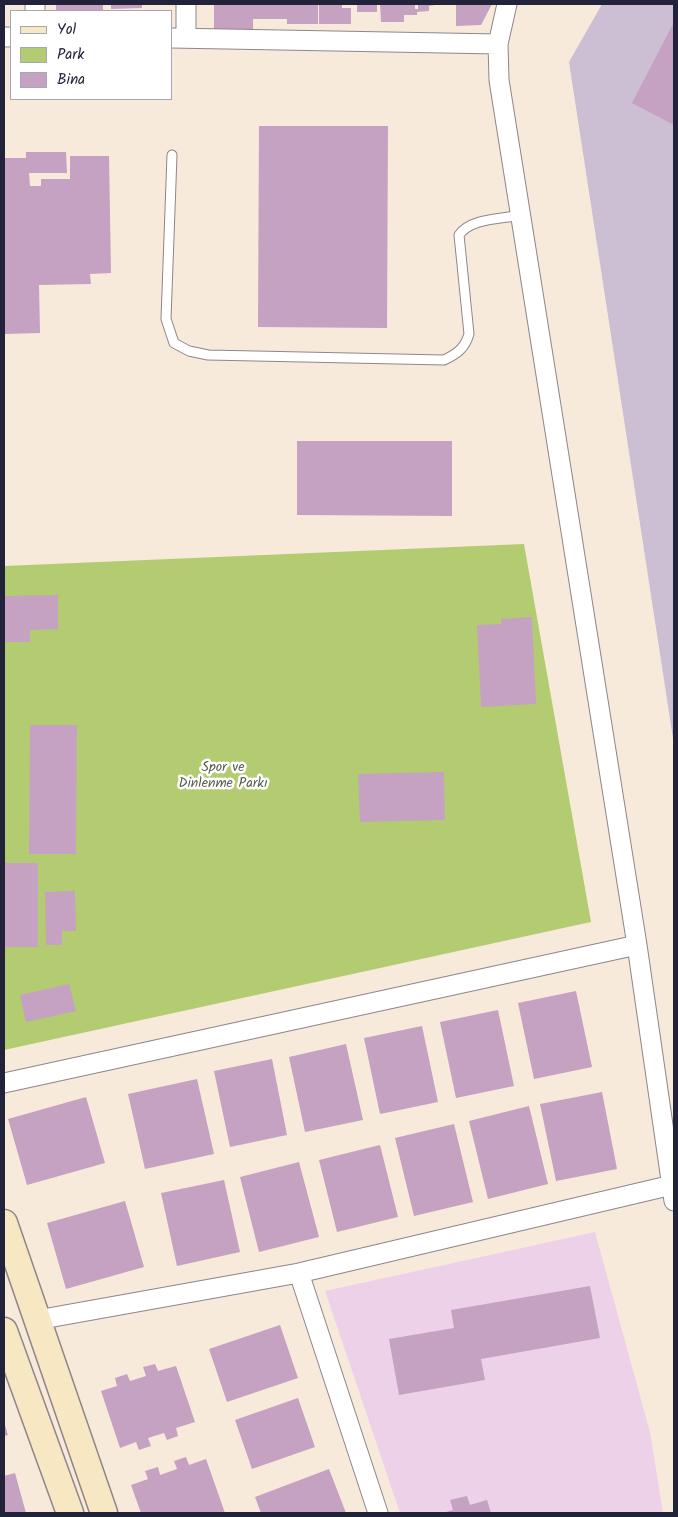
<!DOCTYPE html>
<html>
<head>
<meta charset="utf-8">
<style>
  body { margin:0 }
  #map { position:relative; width:678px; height:1517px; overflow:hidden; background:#f8eada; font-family:Kalam,sans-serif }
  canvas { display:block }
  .frame { position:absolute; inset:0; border:5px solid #22223b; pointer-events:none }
  .legend { position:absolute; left:10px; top:10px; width:162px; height:90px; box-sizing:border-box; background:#fff; border:1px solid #a7a7b1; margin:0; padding:6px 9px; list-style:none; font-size:15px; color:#22223b }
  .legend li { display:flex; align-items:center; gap:10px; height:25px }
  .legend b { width:25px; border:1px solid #a7a7b1 }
</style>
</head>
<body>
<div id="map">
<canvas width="678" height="1517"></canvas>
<div class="frame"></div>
<ul class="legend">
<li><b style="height:6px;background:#f7e8c3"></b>Yol</li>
<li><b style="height:14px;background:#b4cc71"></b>Park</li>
<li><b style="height:14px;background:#c5a1c2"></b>Bina</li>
</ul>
</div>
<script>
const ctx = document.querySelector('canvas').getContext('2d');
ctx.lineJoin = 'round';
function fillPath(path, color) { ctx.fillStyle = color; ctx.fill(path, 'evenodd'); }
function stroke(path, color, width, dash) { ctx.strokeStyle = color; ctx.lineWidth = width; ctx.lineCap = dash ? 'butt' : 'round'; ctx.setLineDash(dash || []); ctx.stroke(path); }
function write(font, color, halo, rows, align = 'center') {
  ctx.font = font + ' Kalam,sans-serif'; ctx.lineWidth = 5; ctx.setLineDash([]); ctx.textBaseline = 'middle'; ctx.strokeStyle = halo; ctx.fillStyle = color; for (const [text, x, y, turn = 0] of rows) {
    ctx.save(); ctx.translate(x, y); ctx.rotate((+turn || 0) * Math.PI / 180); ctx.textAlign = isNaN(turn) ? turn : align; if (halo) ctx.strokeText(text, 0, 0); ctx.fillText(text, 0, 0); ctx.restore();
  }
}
fillPath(new Path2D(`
  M595,1232l55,200 13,81h-263l-75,-222z`), '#edd1e9');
fillPath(new Path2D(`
  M602,4h72v741l-105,-683z`), '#ccbfd4');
fillPath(new Path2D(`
  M524,544l67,378 -587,128v-484z`), '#b4cc71');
fillPath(new Path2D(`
  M56,4h47v7l-47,-1z
  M111,4h31v4l-31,1z
  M214,4h104v20h-31v-5h-34v10h-39z
  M319,4h23v4h9v16h-32z
  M357,4h20v8h-20z
  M380,4h35v5h3v-5l17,1 -6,1v5l-12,1v3h-13v7h-23z
  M456,4h36l-11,21 -25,1z
  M674,22v103l-42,-22z
  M259,126h129l-1,202 -129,-1z
  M26,152h40l1,21h-38l1,13h11v-7h29v-23h39l2,117 -21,1 1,10 -52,1 1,48 -36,1v-176h22z
  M297,441h155v75l-155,-1z
  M58,595v34l-28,1v12h-26v-46z
  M532,617l4,87 -55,3 -4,-82 24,-1v-5z
  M30,725h47l-1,129h-47z
  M444,772l1,48 -85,2 -2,-48z
  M4,863h34v84h-34z
  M75,891l1,40h-14v14h-16l-1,-53z
  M69,984l7,27 -50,11 -6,-27z
  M576,991l16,76 -58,12 -16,-76z
  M498,1010l16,76 -58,12 -16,-76z
  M422,1026l16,76 -58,12 -16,-76z
  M346,1044l17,76 -58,12 -16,-75z
  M272,1059l15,76 -57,12 -16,-76z
  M197,1079l17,75 -69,15 -17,-75z
  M602,1092l15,77 -61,12 -16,-77z
  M86,1097l19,66 -78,22 -19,-66z
  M529,1106l19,78 -60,15 -19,-78z
  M454,1124l19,78 -59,14 -19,-78z
  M380,1145l18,72 -61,15 -18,-72z
  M299,1162l20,75 -60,15 -19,-75z
  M224,1180l16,72 -63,14 -16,-73z
  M125,1201l19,66 -78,22 -19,-66z
  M590,1286l10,52 -119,21 4,21 -86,15 -10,-56 65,-11 -3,-18z
  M280,1325l18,53 -71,24 -18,-53z
  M155,1364l3,7 18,-5 19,56 -19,6 2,8 -11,4 -3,-7 -16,5 3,8 -12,4 -3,-8 -16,6 -19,-57 16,-5 -2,-8 12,-4 3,7 16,-5 -3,-9z
  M298,1398l17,49 -63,22 -17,-49z
  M4,1422l4,13 -4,1z
  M186,1457l3,8 17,-6 19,54h-84l-10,-28 17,-6 -3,-8 13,-4 2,8 17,-6 -3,-8z
  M329,1469l17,44h-85l-6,-16z
  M15,1473l11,40h-22v-37z
  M467,1496l3,9 17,-5 4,13h-49l11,-3 -3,-10z`), '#c5a1c2');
const lane = new Path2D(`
  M172,155l-6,164 8,24 15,8 19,4 236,5c13,-6 21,-12 25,-26l-10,-99c11,-17 43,-16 62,-20`);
const street = new Path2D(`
  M507,4l-9,40 1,36 138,865 37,256
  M35,11v-7
  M4,37h7
  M171,38l327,6
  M186,38v-34
  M4,1083l633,-138
  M299,1273l79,240
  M37,1320l262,-47 373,-88`);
const secondary = new Path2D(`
  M4,1223l100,290
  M4,1331l66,182`);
stroke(lane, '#8d868a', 11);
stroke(street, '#8d868a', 21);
stroke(secondary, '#8d868a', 29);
stroke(lane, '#fff', 9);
stroke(street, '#fff', 19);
stroke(secondary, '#f7e8c3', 26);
write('14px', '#555e4e', '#fff', [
  ["Spor ve",223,769],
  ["Dinlenme Parkı",223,785]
]);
</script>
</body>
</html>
